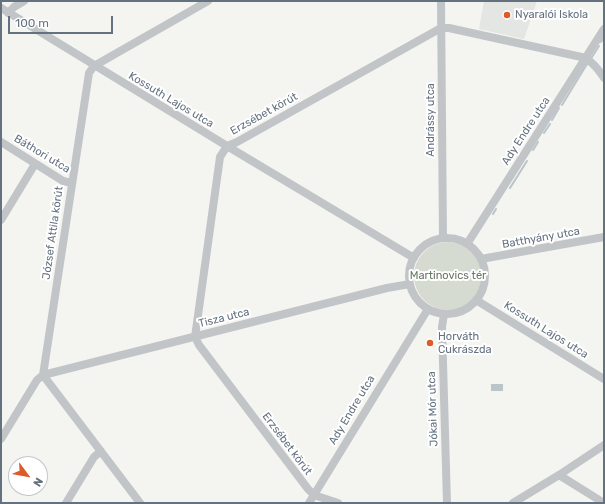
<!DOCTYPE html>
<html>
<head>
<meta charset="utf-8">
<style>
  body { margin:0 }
  #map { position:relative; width:605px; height:504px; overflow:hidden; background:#f4f4f0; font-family:Rubik,sans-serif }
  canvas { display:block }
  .frame { position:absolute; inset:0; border:2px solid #647280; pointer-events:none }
  .north { position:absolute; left:8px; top:456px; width:40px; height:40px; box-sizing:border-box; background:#fff; border:1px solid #c1c7cc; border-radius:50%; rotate:122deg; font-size:11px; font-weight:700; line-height:16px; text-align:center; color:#647280 }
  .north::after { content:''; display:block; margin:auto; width:14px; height:18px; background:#dd5b27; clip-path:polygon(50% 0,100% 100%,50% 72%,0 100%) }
  .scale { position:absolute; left:8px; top:16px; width:105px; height:18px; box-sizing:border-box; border:2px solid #647280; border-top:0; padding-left:5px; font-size:12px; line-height:14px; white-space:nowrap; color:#647280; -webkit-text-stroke:3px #fff; paint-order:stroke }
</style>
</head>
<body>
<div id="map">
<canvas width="605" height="504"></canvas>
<div class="frame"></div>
<div class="north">N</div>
<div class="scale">100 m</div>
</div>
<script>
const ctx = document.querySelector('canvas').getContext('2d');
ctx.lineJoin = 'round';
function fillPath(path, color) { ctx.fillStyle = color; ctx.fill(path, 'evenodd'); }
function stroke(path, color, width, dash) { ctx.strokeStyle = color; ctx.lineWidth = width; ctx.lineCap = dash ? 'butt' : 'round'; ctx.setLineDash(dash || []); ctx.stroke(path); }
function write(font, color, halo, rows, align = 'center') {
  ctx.font = font + ' Rubik,sans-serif'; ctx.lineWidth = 4; ctx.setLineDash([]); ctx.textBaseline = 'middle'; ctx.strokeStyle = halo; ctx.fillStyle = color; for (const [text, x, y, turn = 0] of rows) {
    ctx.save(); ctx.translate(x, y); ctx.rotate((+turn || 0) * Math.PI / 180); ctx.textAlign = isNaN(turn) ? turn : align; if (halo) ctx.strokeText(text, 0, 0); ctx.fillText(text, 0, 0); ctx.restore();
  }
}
fillPath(new Path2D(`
  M484,1h53l-13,38 -45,-10z`), '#e4e6e4');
fillPath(new Path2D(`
  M414 276a34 34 0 1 1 68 0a34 34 0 1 1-68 0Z`), '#d5dbd1');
fillPath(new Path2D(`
  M491,384h12v7h-12z`), '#bac4c9');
stroke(new Path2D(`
  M601,42l3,-4
  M592,57l7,-11
  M562,105l25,-41
  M552,120l7,-12
  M544,133l6,-9
  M533,150l5,-8
  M510,188l17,-27
  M493,214l3,-5`), '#bac4c9', 2);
stroke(new Path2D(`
  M441,1l2,237
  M1,8l226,138 187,112
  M8,13l6,-6 10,-6
  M1,142l62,39 9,2
  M1,220l34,-56
  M409 276a38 38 0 1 1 76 0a38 38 0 1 1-76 0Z
  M467,244l137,-215
  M481,259l123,-22
  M476,300l128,79
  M444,314l-2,13 5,176
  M1,439l36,-59 6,-5 344,-87 23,-4
  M559,475l45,28
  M66,503l28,-46 7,-6
  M140,503l-97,-128 46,-302 5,-7 114,-65
  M309,503l119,-194
  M338,503l-24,-8 -6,-6 -109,-144 -4,-8 25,-180 7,-11 10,-4 204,-114h8l137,30c8,6 13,12 18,20
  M513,503l46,-28 45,-30`), '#c2c5c8', 8);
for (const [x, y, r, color] of [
  [507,15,4,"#dd5b27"],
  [430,343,4,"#dd5b27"]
]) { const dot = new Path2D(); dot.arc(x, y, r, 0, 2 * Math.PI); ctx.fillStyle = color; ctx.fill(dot); stroke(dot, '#fff', 1.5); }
write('11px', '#647280', '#fff', [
  ["Nyaralói Iskola",515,15],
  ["Horváth",438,337],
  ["Cukrászda",438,350]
], 'left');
write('11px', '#647280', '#fff', [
  ["Kossuth Lajos utca",171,100,31],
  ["Erzsébet körút",264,114,-29],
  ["Andrássy utca",431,120,-90],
  ["Ady Endre utca",526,131,-57],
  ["Báthori utca",42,154,31],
  ["József Attila körút",53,233,-82],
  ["Batthyány utca",541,238,-10],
  ["Tisza utca",224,318,-14],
  ["Kossuth Lajos utca",546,330,32],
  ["Jókai Mór utca",433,409,-92],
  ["Ady Endre utca",352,410,-59],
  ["Erzsébet körút",287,444,53]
]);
write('11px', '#667862', '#fff', [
  ["Martinovics tér",448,276]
]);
</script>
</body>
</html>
